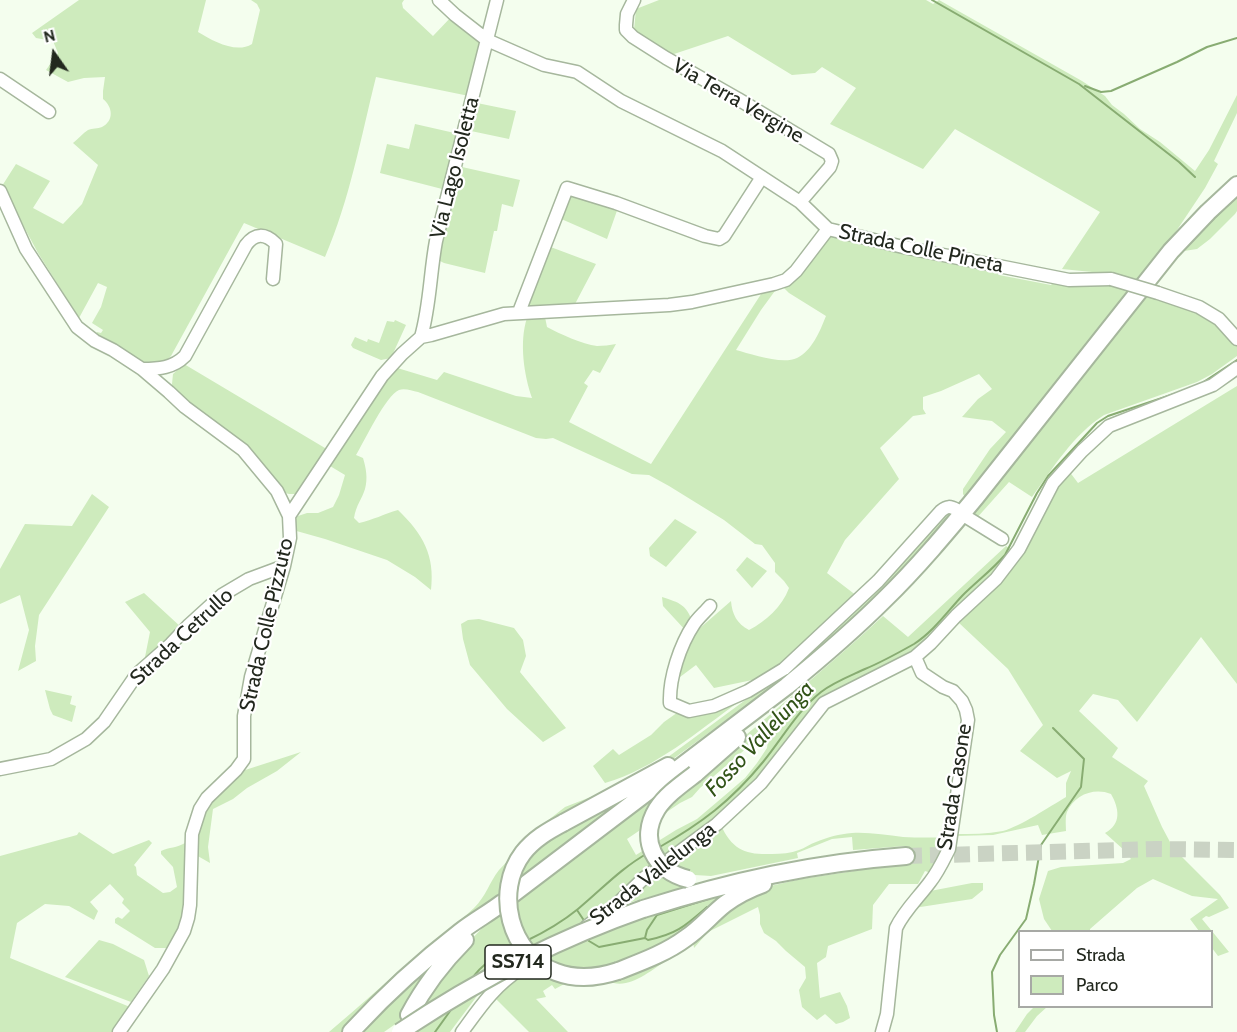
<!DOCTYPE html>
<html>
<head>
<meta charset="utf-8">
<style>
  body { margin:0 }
  #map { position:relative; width:1237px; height:1032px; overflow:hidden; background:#f4feee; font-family:Cabin,sans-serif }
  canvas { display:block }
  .legend { position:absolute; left:1018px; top:930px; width:195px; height:78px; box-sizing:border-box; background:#fff; border:2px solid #a7a9a5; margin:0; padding:8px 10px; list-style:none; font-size:18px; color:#22281e }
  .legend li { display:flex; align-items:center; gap:12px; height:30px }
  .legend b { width:30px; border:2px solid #a7a9a5 }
  .north { position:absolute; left:24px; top:24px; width:60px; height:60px; -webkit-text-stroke:4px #fff; paint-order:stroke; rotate:346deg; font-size:16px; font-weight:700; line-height:24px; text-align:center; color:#22281e }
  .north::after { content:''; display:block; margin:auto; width:21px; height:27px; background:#22281e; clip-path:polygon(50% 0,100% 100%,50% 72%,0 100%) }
</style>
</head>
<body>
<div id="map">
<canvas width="1237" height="1032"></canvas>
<ul class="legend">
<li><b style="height:8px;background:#fff"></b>Strada</li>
<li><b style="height:16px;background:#ceebbd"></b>Parco</li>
</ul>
<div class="north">N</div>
</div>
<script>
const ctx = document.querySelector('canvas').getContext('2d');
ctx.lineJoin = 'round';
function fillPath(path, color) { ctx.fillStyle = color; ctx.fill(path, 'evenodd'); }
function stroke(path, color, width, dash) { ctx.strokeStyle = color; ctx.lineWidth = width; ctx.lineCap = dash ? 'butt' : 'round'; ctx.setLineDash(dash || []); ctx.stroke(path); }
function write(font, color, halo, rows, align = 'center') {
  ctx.font = font + ' Cabin,sans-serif'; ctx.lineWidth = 4.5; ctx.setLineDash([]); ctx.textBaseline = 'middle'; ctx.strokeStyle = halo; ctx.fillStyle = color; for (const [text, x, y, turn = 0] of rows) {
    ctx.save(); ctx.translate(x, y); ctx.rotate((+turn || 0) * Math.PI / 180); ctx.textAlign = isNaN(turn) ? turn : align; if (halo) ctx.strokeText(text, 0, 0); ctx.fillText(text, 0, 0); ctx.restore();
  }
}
fillPath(new Path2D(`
  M79,0h127l-8,32c15,9 38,22 54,12l8,-34 -3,-6 -6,-4h153l-2,3 1,5 30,28 20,-21 30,26 -14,55 -93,-19c-15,60 -26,122 -51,180l-81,-34 -73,133 -9,9h-15l-51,-31 1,-2 4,1 2,-3 -11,-7 9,-16 6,-20 -9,-4 -19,35 -41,-65 -36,-67 14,-22 34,17 -17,27 30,16 19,-20 16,-39 -25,-22c5,-4 10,-10 15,-13 4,-2 10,-1 14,-3 12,-6 11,-20 1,-28v-8l2,-14 -21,1 -16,4 -22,-12 12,-17 -5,-12 -17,-3 -4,-5z
  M659,0h267l7,4 6,-4 143,81 23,15 7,9 12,9 16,15 20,13 35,29 14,-21 28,-55v18l-23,48 4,3 -13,24 -34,51 -34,42 -25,-7 -50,-5 38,-57 -145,-83 -32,40 -93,-45 26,-36 -34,-21 -7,6 -23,2 -64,-39 -57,19 -37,-25 2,-21z
  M477,103l39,8 -7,28 -38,-8z
  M415,124l44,10 -13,56 -66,-17 7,-29 22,5z
  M462,167l58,13 -7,27 -11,-3 -5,27h-3l-9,42 -41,-10 -6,-3z
  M573,192l46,13 -12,34 -48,-21 7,-20z
  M1237,193v18l-2,3 -25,25 -13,10 -13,2 13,-20z
  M832,232l160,37 7,6 52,10 4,-5 46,2 29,8 -154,193 -10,16 -3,-5v-5l27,-40 16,-17 -14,-11 -30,-4 16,-18 14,-10 -13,-15 -38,17 -18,6v12l3,5 -13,2 -33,32 19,31 -54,61 -18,33 30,23 -77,72 -18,10 -48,10 -18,-23 -20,15 16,-45 39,-34c1,13 6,23 18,29 17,-9 33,-23 40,-42l-5,-7 -9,-9v-9l-13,-18 -7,-1 -31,-24 -55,-34 -20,-11 -17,-1 -79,-36 -7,1 -10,-1 -118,-46c-6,-1 -13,-4 -19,-2 -13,5 -35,52 -43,65l7,3c3,10 5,20 2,31 -3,10 -9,16 -11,29l5,5c14,-3 25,-9 39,-13 25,24 37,45 33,80l-16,-13 -28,-17 -62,-21 -32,-9 -1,-6 6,-8 9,-3h11l15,-6 6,-12 6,-20 -20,-12 69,-96 43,13 7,-8 72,24 16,2c-8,-23 -13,-56 -5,-80l18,-1 2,10c13,7 35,17 50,19 6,0 13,-1 19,-2l-16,29 -7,-3 -9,13 4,3 -19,36 82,42 114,-176 15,-4zM780,284l9,9 37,23c-6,15 -14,35 -29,42 -15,7 -46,-4 -61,-8l25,-40z
  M548,246l48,18 -21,40 -51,4z
  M1143,294l49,14 21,13 24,21v14l-25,18 -15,8 -93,33c-31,20 -51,53 -72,82l-23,-15 -34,38 -8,-5 132,-159 2,-9z
  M395,320l11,5 -15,33 -10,2 -28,-12 -2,-3 4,-8 12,5 1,-3 11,4 8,-22 7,1z
  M184,364l146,87 -30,43h-11l-7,-2 -108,-99 -2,-9 1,-10z
  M1237,386v298l-36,-47 -64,85 -19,-22 -25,-6 -14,17 39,37 -6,9 36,24 -4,5 18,41 8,15 7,10 43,43 9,13 -20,9 -3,-1 -4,3 27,33 -11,4 -6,-8v-16l-13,-1 -9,-12 28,-20 -26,-3 -39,-17 -16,9 -47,41v2h-38l-8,-12 -5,-20 9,-28 13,-4 62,-4 8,-4 -7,-9 -19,-17c17,-9 14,-25 6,-39 -17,-7 -37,1 -44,18 -2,5 -1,13 -1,19l-24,4 -4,-10 -45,10 -38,1v-2c16,0 32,0 48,-3 18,-5 46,-24 63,-34v-14l5,-12 -14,7 -37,-27 23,-26 -35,-56 -50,-47 39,-37 13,-15 20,-29 25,-53 14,-17 9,12z
  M92,494l17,13 -70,108 -4,31 1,15 -18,10 11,-41 -9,-35 -20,9v-35l25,-45 47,2z
  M956,512l-41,49 -95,92 -19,10 -28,23 -100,73 -327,273h-17c30,-25 58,-51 87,-76 19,-16 40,-31 58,-48 12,-12 15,-25 25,-38 14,-15 27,-29 42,-42l1,-3 23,-18 59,-23 40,-24 99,-73 181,-174z
  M675,519l22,13 -31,35 -16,-11 -1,-8z
  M1006,546l8,5 -19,24 -79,78 -94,48 -71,88 -153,128 -94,43 -54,72h-41l10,-25 45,-60 25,-26 193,-144h16c61,-55 125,-105 185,-161l25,21zM762,735l6,6 -1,7 -10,15 -12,15 -15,13 -33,28 -21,11 -40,25 -9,-16 53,-36 12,-6 8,-9z
  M747,557l20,14 -15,17 -16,-18z
  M144,593l38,35 -38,34 6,-30 -25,-30z
  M662,597c18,6 24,7 31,26l-6,9 -24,-26z
  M479,619l35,9 9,12 3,16 -6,16 46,56 -23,14 -36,-33 -37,-44 -7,-26 -2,-15 7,-4z
  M45,690l27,6 -2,8 6,2 -4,16 -19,-7 -3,-6z
  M740,701c-42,30 -84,67 -135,82l-12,-17 20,-17 6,6 32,-20 13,-13 17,-12z
  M301,752l-24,19 -30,17 -14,11 -20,10 -5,38 2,16 -14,-8 3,-35 17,-30 23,-18z
  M721,825c11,25 25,30 51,29 9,0 19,-1 27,-4 6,-2 11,-6 17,-8 12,-5 23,-8 36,-9 17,-1 34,2 51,4 15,1 30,0 46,1l-15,36 -9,-3 -7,13h-29l-16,21 -1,24 -44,17 -2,11 -9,6 3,35 20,-6 7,14 3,12 -7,4 -7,2 -11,-10 -8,6 -15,-13 -3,-17 7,-12 -1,-11 -19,-16 -10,-10 -12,-8 -4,-9v-9l-2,-8 -50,25 -14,16 -1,-7 19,-19 54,-35 35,-8 106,-16 -2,-17 -52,4 -1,-13 -20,2 -35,14 1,5 -87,18 -16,-1 -26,-10z
  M79,832l34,22 36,-14 3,3 -18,22 2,2 1,8 26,18 7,-1 7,-5 -4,-20 -12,-13v-3c8,-4 16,-3 24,-8 2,14 5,48 2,61 -4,15 -10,30 -17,44h-15l-40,-25v-4l3,-2 4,2 8,-8 -8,-8 2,-4 -14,-15 -20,18 8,9 -4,9 -25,-14 -24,-2 -28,19 -7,35 120,49 -16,25h-114v-176l77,-21z
  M658,872l25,12 -1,4 -54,15 1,-7z
  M972,883h11v7l-11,9 -58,9 11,-16z
  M734,888l-53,49 -65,29 -37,7 -37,-14 103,-44z
  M99,940l14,4 31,16 5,16 -18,26 -66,-25z
  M665,957l2,3c-17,11 -39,31 -59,21z
  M530,965l38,17 -13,7 -3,-4 -9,6 3,6 -10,2 32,33h-39l-35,-35 16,-17z
  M427,967l4,3 -27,48 -20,14h-23z
  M1035,1006l12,1 -10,9 -12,16h-10l12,-18z`), '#ceebbd');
stroke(new Path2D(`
  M932,0l147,84 100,78 16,15
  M1085,86l16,6 10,-1 66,-29 30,-15 30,-9
  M1206,226l31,-30
  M1202,383l35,-23
  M658,848c44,-25 73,-47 105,-86 19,-23 34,-51 58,-70 13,-10 29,-16 44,-23 17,-7 33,-16 49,-25 19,-12 33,-32 48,-48 14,-14 30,-26 43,-41l32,-62 11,-17 49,-53 11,-7 69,-23
  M577,910l8,12
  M588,936l1,5 10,6 46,-9 3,2c29,-6 37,-14 59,-33
  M645,938l2,-8 10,-15 51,-16
  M526,941c19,-9 36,-19 52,-32 23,-19 43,-41 70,-56
  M471,980c11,-17 27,-25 45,-34
  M435,1032l18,-25
  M997,1032l-3,-17 -2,-43 8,-17 26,-36 8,-35 7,-39 40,-58 3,-28 -31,-31`), '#88ac72', 2);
stroke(new Path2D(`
  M906,856l251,-7 80,1`), '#cad3c4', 16, [16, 8]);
const minor = new Path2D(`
  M439,0l16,15 32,25 57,25 33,7 44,29 101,50 78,51 28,27 75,18 166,33 42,-1
  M634,0l-7,14 -1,11v5l7,7 33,21 72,41 91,55 3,7 -2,6 -30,35
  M0,79l49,33
  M0,191l26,58 51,78 18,14 18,9 29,19 27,23 16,15 58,43 34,41 12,25
  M1158,293l41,14 20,12 18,20
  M519,312l48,-124 49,15 89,33 14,3 5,-3 38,-59
  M421,337c9,-31 9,-64 15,-96l61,-241
  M142,369c17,0 31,-1 43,-13l61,-111c9,-12 19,-12 30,-1l-3,35
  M968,518l34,21
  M710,606c-5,6 -12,12 -16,18 -14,21 -25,54 -24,79l19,8 25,-5 34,-15 36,-22 94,-88 63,-70c6,-5 9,-5 16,-1
  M0,769l51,-10 35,-20 18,-17 33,-48 34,-30 18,-19 33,-30 27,-16 35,-13
  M587,926l29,-21 28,-27 73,-54 44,-41 63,-80 91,-46 16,-14 25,-27 40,-37 23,-30 34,-66 29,-32 27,-25 104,-41 24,-17
  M119,1032l44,-63 21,-38 4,-13 2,-13 2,-71 8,-25 7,-11 29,-28 8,-11v-43l7,-39 33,-111 6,-28 -1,-22 93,-140 20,-22 19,-17 10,-2 73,-21 165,-9 23,-3 82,-18 12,-4 10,-9 32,-42
  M462,1032c19,-26 32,-46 60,-64
  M882,1032l5,-18 9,-86c8,-17 23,-31 34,-46 8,-10 13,-21 19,-33l19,-129 -2,-10 -4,-9 -9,-10 -10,-4 -21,-14 -7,-16`);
const highway = new Path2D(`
  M695,774l42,-37
  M563,823l105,-57
  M513,894l274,-208c33,-27 66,-55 97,-86 33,-32 63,-68 92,-103l195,-246 37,-39 29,-27
  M643,909c89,-28 170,-46 263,-53
  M618,971c23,-9 48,-18 68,-33 15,-10 26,-24 39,-34 12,-9 24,-15 38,-20
  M409,1015c15,-28 33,-52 56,-75
  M351,1032c33,-36 70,-70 109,-100 14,-11 29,-19 42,-29`);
stroke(minor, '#a6b79d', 15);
stroke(highway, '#a6b79d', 20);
stroke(minor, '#fff', 12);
stroke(highway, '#fff', 16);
const minorBridge = new Path2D(`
  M1111,279l47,14`);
const highwayBridge = new Path2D(`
  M563,823c-15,8 -29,16 -40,30 -29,38 -14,102 33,119 21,8 41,6 62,-1
  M688,879c-33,-8 -50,-39 -31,-70 9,-14 25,-25 38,-35
  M400,1032c76,-51 157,-93 243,-123`);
stroke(minorBridge, '#a6b79d', 15, []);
stroke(highwayBridge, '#a6b79d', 20, []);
stroke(minorBridge, '#fff', 12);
stroke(highwayBridge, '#fff', 16);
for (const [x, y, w] of [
  [518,962,66]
]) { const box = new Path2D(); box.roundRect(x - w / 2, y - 17, w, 34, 4.5); ctx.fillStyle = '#fff'; ctx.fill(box); stroke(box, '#22281e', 1.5); }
write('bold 20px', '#22281e', null, [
  ["SS714",518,962]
]);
write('21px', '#22281e', '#fff', [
  ["Via Terra Vergine",738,101,30],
  ["Via Lago Isoletta",455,168,-76],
  ["Strada Colle Pineta",921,249,12],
  ["Strada Colle Pizzuto",267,625,-77],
  ["Strada Cetrullo",182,637,-43],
  ["Strada Casone",955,787,-81],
  ["Strada Vallelunga",653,874,-38]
]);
write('italic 22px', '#315317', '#fff', [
  ["Fosso Vallelunga",760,739,-47]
]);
</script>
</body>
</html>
